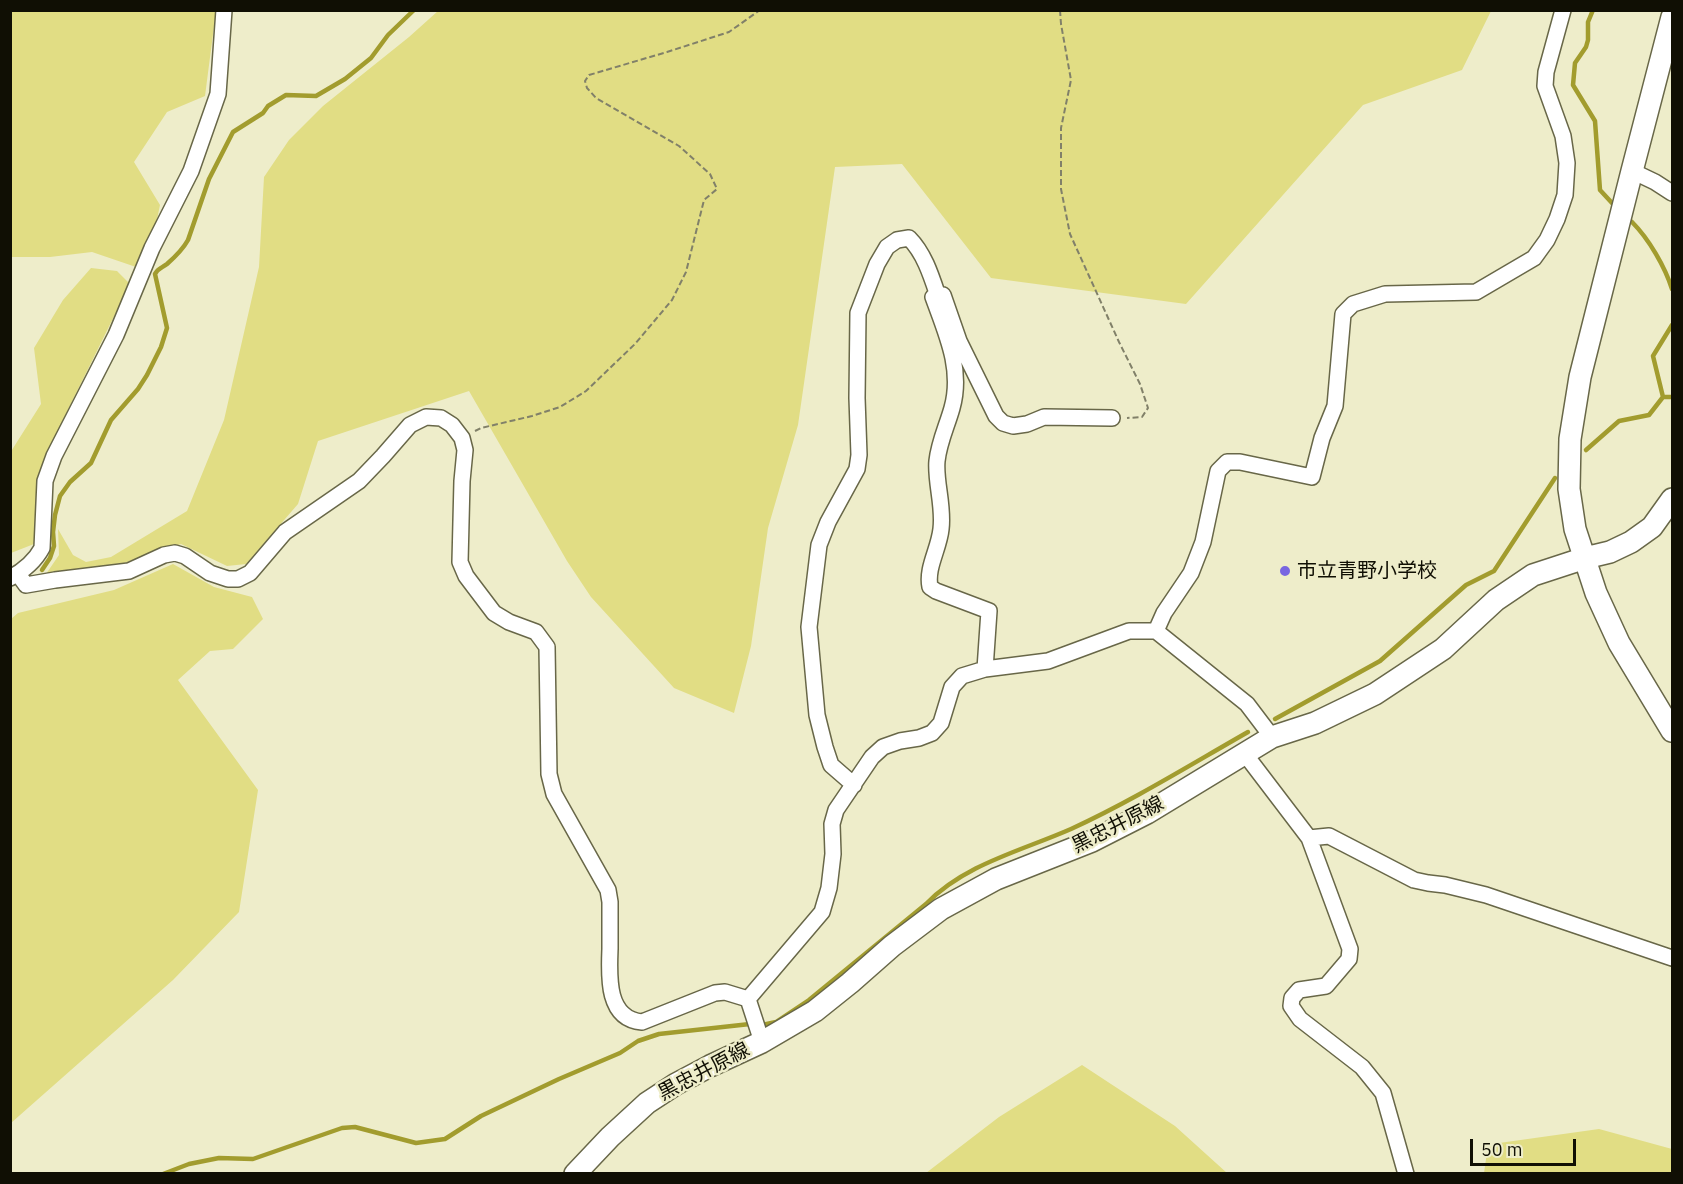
<!DOCTYPE html>
<html>
<head>
<meta charset="utf-8">
<style>
  body { margin:0 }
  #map { position:relative; width:1683px; height:1184px; overflow:hidden; background:#eeedca; font-family:"IBM Plex Sans",sans-serif }
  canvas { display:block }
  .frame { position:absolute; inset:0; border:12px solid #100f04; pointer-events:none }
  .scale { position:absolute; left:1470px; top:1139px; width:106px; height:27px; box-sizing:border-box; border:3px solid #100f04; border-top:0; padding-left:8px; font-size:18px; line-height:21px; white-space:nowrap; color:#100f04; -webkit-text-stroke:4px #eeedca; paint-order:stroke }
</style>
</head>
<body>
<div id="map">
<canvas width="1683" height="1184"></canvas>
<div class="frame"></div>
<div class="scale">50 m</div>
</div>
<script>
const ctx = document.querySelector('canvas').getContext('2d');
ctx.lineJoin = 'round';
function fillPath(path, color) { ctx.fillStyle = color; ctx.fill(path, 'evenodd'); }
function stroke(path, color, width, dash) { ctx.strokeStyle = color; ctx.lineWidth = width; ctx.lineCap = dash ? 'butt' : 'round'; ctx.setLineDash(dash || []); ctx.stroke(path); }
function write(font, color, halo, rows, align = 'center') {
  ctx.font = font + ' "IBM Plex Sans","Noto Sans JP",sans-serif'; ctx.lineWidth = 5; ctx.setLineDash([]); ctx.textBaseline = 'middle'; ctx.strokeStyle = halo; ctx.fillStyle = color; for (const [text, x, y, turn = 0] of rows) {
    ctx.save(); ctx.translate(x, y); ctx.rotate((+turn || 0) * Math.PI / 180); ctx.textAlign = isNaN(turn) ? turn : align; if (halo) ctx.strokeText(text, 0, 0); ctx.fillText(text, 0, 0); ctx.restore();
  }
}
fillPath(new Path2D(`
  M10,11h206l-11,85 -38,16 -33,50 26,43 -5,24 -19,38 -44,-15 -42,5h-39z
  M438,11h1053l-29,59 -99,35 -177,199 -195,-26 -89,-114 -67,3 -37,258 -30,103 -17,118 -17,67 -60,-25 -83,-91 -24,-36 -98,-170 -151,50 -20,63 -52,60 -19,2 -46,-22 -66,22 -69,8 13,-19 -1,-26 15,26 13,7 25,-5 76,-46 37,-91 35,-153 5,-90 25,-37 34,-34 86,-69z
  M91,268l26,3 13,13 -82,166 -9,27 -5,67 -23,9 -1,-100 31,-49 -7,-56 29,-48z
  M173,564l41,23 38,10 11,22 -30,30 -23,2 -32,29 80,110 -19,122 -66,68 -162,143v-504l7,-6 96,-23z
  M1082,1065l93,61 52,47h-301l73,-56z
  M1599,1129l73,20v24h-188l3,-21 5,-8z`), '#e1dd84');
stroke(new Path2D(`
  M1593,10l-5,12v18l-2,7 -11,16 -2,22 22,36 5,69 12,13
  M1632,222c17,17 33,45 40,67
  M1663,397l-10,-41 19,-31
  M1586,450l33,-29 30,-6 14,-18h9
  M42,570l8,-12 4,-12 -1,-14 2,-17 5,-19 10,-14 21,-19 20,-43 27,-31 9,-14 14,-28 6,-19 -12,-54c3,-6 7,-6 12,-10 8,-7 16,-15 21,-24l21,-61 24,-47 30,-19 5,-7 18,-11 30,1 29,-17 26,-21 17,-23 26,-25
  M1275,719l105,-58 86,-76 28,-14 61,-93
  M163,1174l26,-10 30,-6 34,1 89,-31 13,-1 61,16 29,-4 36,-23 78,-37 61,-26 18,-12 21,-7 91,-10 12,1 14,-3 33,-22 117,-96c39,-40 95,-53 145,-75 61,-28 119,-64 177,-97`), '#a29c2e', 4.5);
const street = new Path2D(`
  M1632,171l23,11 17,11
  M18,574l8,11 29,-5 74,-9 35,-16 11,-2 10,3 25,17 18,6h10l12,-6 35,-41 74,-51 24,-25 27,-31 16,-8 15,1 11,7 10,13 3,12 -3,31 -2,81 6,14 28,37 15,9 27,10 11,15 2,127 5,20 54,96 2,12c0,16 0,31 0,47 -1,26 -4,70 32,73l73,-29 10,-1 23,7
  M10,578c13,-7 25,-17 32,-30l3,-67 9,-25 62,-121 36,-87 39,-77 27,-77 6,-84
  M1156,631l8,-18 27,-40 12,-31 15,-71 9,-9h13l72,15 10,-39 13,-32 8,-92 10,-10 32,-10 91,-2 58,-34 13,-18 10,-21 8,-24 2,-32 -4,-27 -18,-50 1,-14 17,-62
  M985,669l4,-58 -53,-20 -6,-4c-4,-19 9,-38 11,-58 3,-23 -6,-48 -4,-68 2,-19 10,-35 15,-53 11,-39 -6,-75 -19,-111l10,-2 16,46 37,75 7,7 10,3 14,-2 17,-7 68,1
  M1245,754l64,84 41,111 -1,10 -23,27 -27,4 -7,8 -1,8 9,13 62,48 21,26 23,81
  M854,785l-23,-20 -6,-18 -8,-32 -8,-88 10,-82 9,-23 29,-53 2,-14 -2,-57 1,-85 19,-49 10,-17 10,-7 12,-2c15,15 22,37 29,58
  M1309,838l20,-2 85,44 14,3 17,2 41,10 186,63
  M748,999l74,-87 7,-24 4,-34 -1,-30 4,-14 36,-53 11,-10 17,-6 19,-3 13,-5 9,-10 11,-36 10,-11 23,-7 63,-8 81,-30h27l91,73 25,33
  M748,999l14,43`);
const secondary = new Path2D(`
  M1672,17l-40,154 -52,206 -10,62 -1,50 6,40 21,64 23,50 53,88
  M575,1174l35,-37 37,-34 29,-19 34,-18 52,-24 53,-31 35,-28 42,-37 49,-37 55,-30 96,-38 55,-28 125,-76 43,-14 60,-29 68,-45 53,-49 37,-25 52,-17 25,-6 21,-10 21,-15 20,-28`);
stroke(street, '#686748', 18);
stroke(secondary, '#686748', 24);
stroke(new Path2D(`
  M1060,10l1,14 10,56 -10,48v61l9,45 49,108 21,42 8,24 -6,9 -15,1
  M475,431l6,-3 51,-12 28,-9 26,-16 49,-47 37,-44 14,-28 18,-72 13,-11 -7,-15 -31,-28 -83,-48 -9,-10 -2,-7 4,-6 78,-23 62,-20 31,-22`), '#818069', 2, [6, 3]);
stroke(street, '#fff', 15);
stroke(secondary, '#fff', 21);
for (const [x, y, r, color] of [
  [1285,571,6,"#7866e1"]
]) { const dot = new Path2D(); dot.arc(x, y, r, 0, 2 * Math.PI); ctx.fillStyle = color; ctx.fill(dot); stroke(dot, '#eeedca', 2); }
write('20px', '#100f04', '#eeedca', [
  ["市立青野小学校",1297,571]
], 'left');
write('20px', '#100f04', '#eeedca', [
  ["黒忠井原線",1118,825,-27],
  ["黒忠井原線",704,1072,-28]
]);
</script>
</body>
</html>
